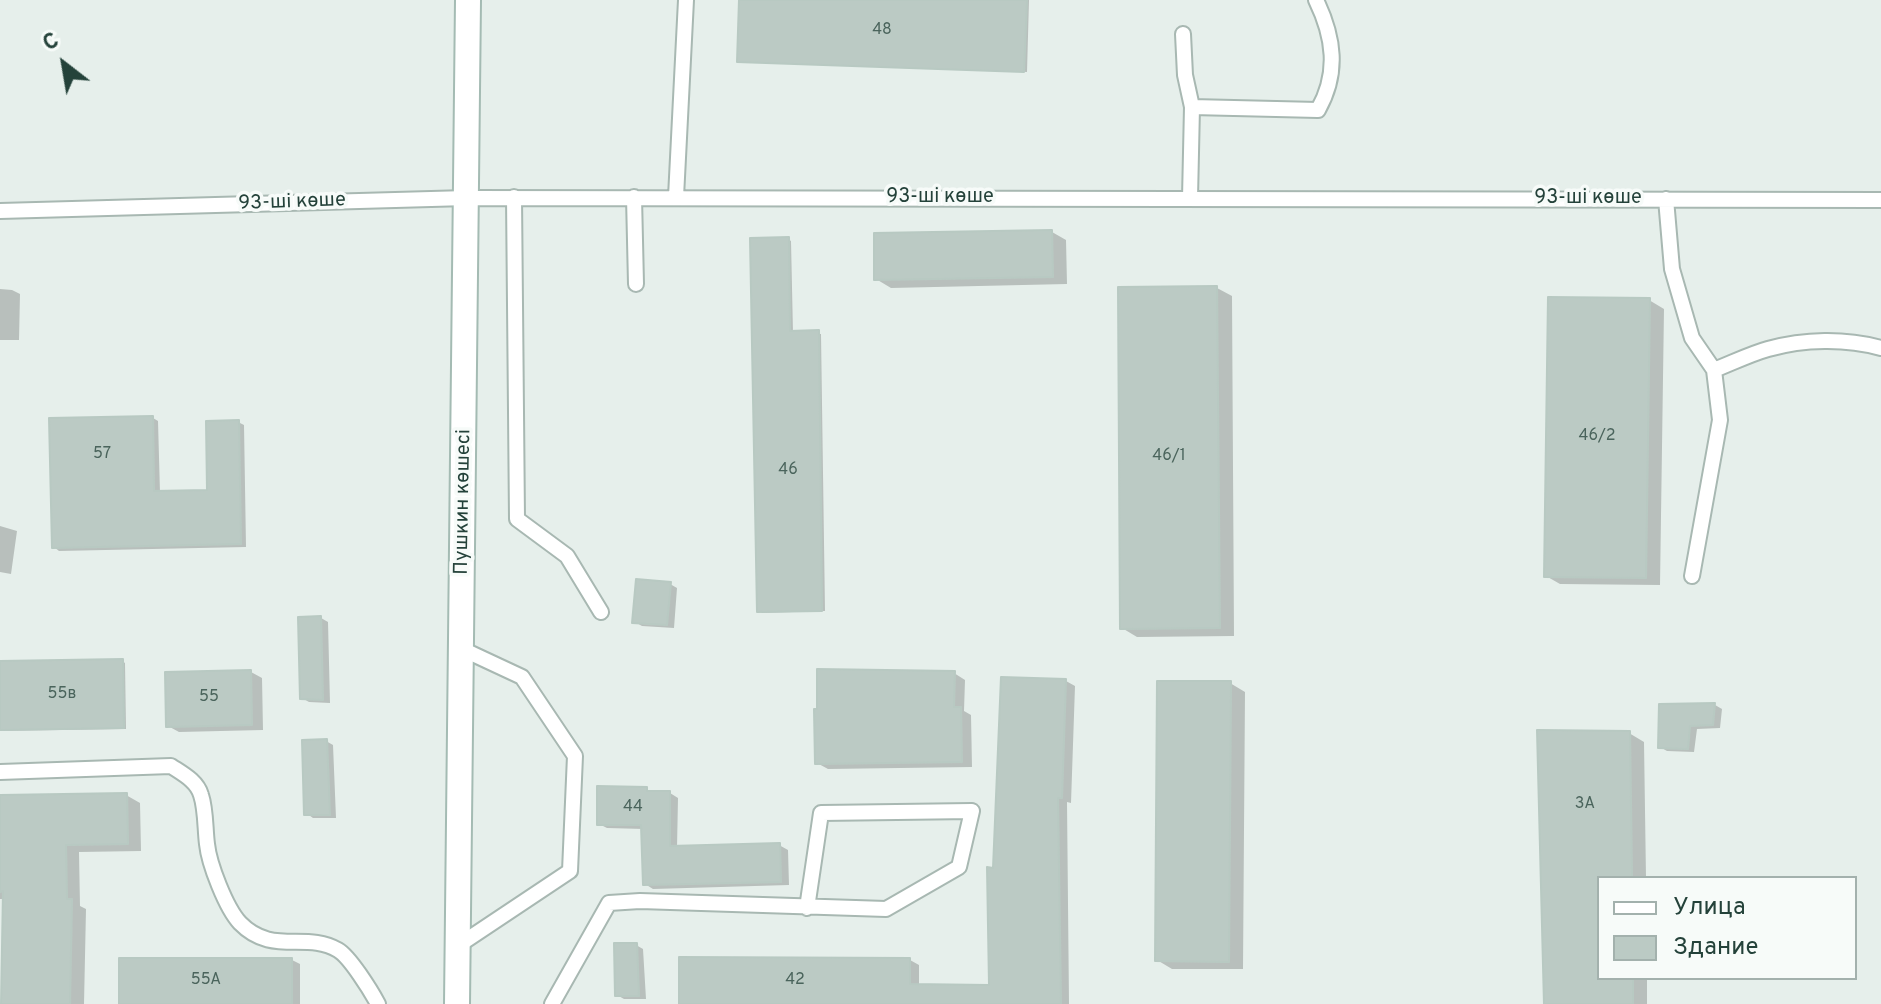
<!DOCTYPE html>
<html>
<head>
<meta charset="utf-8">
<style>
  body { margin:0 }
  #map { position:relative; width:1881px; height:1004px; overflow:hidden; background:#e6efeb; font-family:Overpass,sans-serif }
  canvas { display:block }
  .legend { position:absolute; left:1597px; top:876px; width:260px; height:104px; box-sizing:border-box; background:#f7fbf9; border:2px solid #a3b1ad; margin:0; padding:10px 14px; list-style:none; font-size:24px; color:#24423a }
  .legend li { display:flex; align-items:center; gap:16px; height:40px }
  .legend b { width:40px; border:2px solid #a3b1ad }
  .north { position:absolute; left:24px; top:24px; width:80px; height:80px; -webkit-text-stroke:6px #f7fbf9; paint-order:stroke; rotate:329deg; font-size:22px; font-weight:700; line-height:32px; text-align:center; color:#24423a }
  .north::after { content:''; display:block; margin:auto; width:28px; height:36px; background:#24423a; clip-path:polygon(50% 0,100% 100%,50% 72%,0 100%) }
</style>
</head>
<body>
<div id="map">
<canvas width="1881" height="1004"></canvas>
<ul class="legend">
<li><b style="height:10px;background:#fff"></b>Улица</li>
<li><b style="height:22px;background:#bbcac4"></b>Здание</li>
</ul>
<div class="north">С</div>
</div>
<script>
const ctx = document.querySelector('canvas').getContext('2d');
ctx.lineJoin = 'round';
function fillPath(path, color) { ctx.fillStyle = color; ctx.fill(path, 'evenodd'); }
function stroke(path, color, width, dash) { ctx.strokeStyle = color; ctx.lineWidth = width; ctx.lineCap = dash ? 'butt' : 'round'; ctx.setLineDash(dash || []); ctx.stroke(path); }
function write(font, color, halo, rows, align = 'center') {
  ctx.font = font + ' Overpass,sans-serif'; ctx.lineWidth = 7; ctx.setLineDash([]); ctx.textBaseline = 'middle'; ctx.strokeStyle = halo; ctx.fillStyle = color; for (const [text, x, y, turn = 0] of rows) {
    ctx.save(); ctx.translate(x, y); ctx.rotate((+turn || 0) * Math.PI / 180); ctx.textAlign = isNaN(turn) ? turn : align; if (halo) ctx.strokeText(text, 0, 0); ctx.fillText(text, 0, 0); ctx.restore();
  }
}
fillPath(new Path2D(`
  M741,0h288l-2,72 -285,-10 -3,-1z
  M1052,232l14,8 1,44 -176,4 -15,-9z
  M788,239l3,2 2,92 28,1 4,277 -63,2 -3,-2z
  M1217,288l15,8 2,340 -97,1 -15,-9z
  M0,289l12,1 8,4 -1,46h-19z
  M1649,300l15,9 -4,276 -100,-1 -14,-8z
  M153,418l5,3 2,72 49,-1 29,-70 6,3 2,122 -187,4 -5,-4z
  M0,526l17,5 -6,43 -11,-2z
  M670,584l7,4 -3,40 -32,-2 -7,-4z
  M321,618l7,4 2,81 -21,-1 -7,-4z
  M122,661l3,2 1,66 -126,2v-68z
  M251,672l11,6 1,52 -84,2 -11,-6z
  M954,673l11,7 -1,31 7,4 1,52 -144,2 -11,-6z
  M1066,681l9,5 -4,117 -4,-1 2,202h-388l229,-44 9,5v21l72,1 4,-117z
  M1230,683l15,9 -2,277h-71l-15,-9z
  M1715,705l7,4 -2,19 -23,1 -3,23 -27,-1 -7,-4z
  M1629,733l15,9 2,136h-47v100h48v26h-101z
  M326,741l7,4 3,73h-23l-7,-5z
  M646,789l8,4h16l8,5 -1,50 102,-3 9,5 1,35 -136,4 -8,-5 -1,-55 -37,-1 -8,-4z
  M126,795l14,8 1,48 -62,1 1,54 6,3 -2,95h-81l2,-105h-5v-101z
  M636,945l7,4 3,50h-22l-7,-4z
  M292,960l8,4v40h-179z`), '#0003');
const building = new Path2D(`
  M739,0h288l-3,72 -287,-10z
  M1052,230l1,47 -179,3v-47z
  M789,237l1,94 29,-1 3,281 -65,1 -7,-374z
  M1217,286l3,342 -100,1 -2,-342z
  M1548,297l102,1 -4,280 -102,-1z
  M153,416l1,75 53,-1 -1,-69 33,-1 2,124 -189,4 -3,-130z
  M636,579l35,3 -4,43 -35,-2z
  M321,616l2,84 -23,-1 -2,-82z
  M123,659l1,69 -124,2v-69z
  M817,669l138,2 -1,36h7l1,55 -147,2 -1,-55h3z
  M251,670l1,55 -86,2 -1,-55z
  M1001,677l65,2 -4,119h-4l3,206h-382v-47l231,1v26l79,1 -2,-118 6,1z
  M1157,681h74l-2,281 -74,-1z
  M1715,703l-2,22 -23,1 -2,23 -30,-1 1,-44z
  M1537,730l93,1 2,147h-33v100h34v26h-89z
  M327,739l3,76h-26l-2,-75z
  M597,786l50,1v4h23v55l110,-3 1,39 -138,3 -2,-60h-44z
  M127,793l1,51 -62,1 1,54h5l-2,105h-69l2,-113 -3,1v-97z
  M614,943h23l2,53h-24z
  M119,958h173v46h-173z`);
fillPath(building, '#bbcac4');
stroke(building, '#b8c9c2', 2);
const lane = new Path2D(`
  M1183,34l2,41 7,32 126,3c21,-37 16,-73 -2,-110
  M514,197l3,322 50,37 34,56
  M634,197l2,87
  M676,197l10,-197
  M1190,198l2,-91
  M1666,199l6,70 20,69 22,32 6,50 -28,156
  M0,211l467,-13 1414,2
  M1714,370c18,-7 36,-16 54,-21 36,-10 77,-11 113,-1
  M0,772l171,-6c12,8 26,15 30,29 5,15 4,34 6,49 2,20 19,64 33,79 32,33 66,8 98,27 12,7 33,41 40,54
  M459,945l111,-74 5,-115 -53,-79 -60,-28
  M552,1004l57,-101 31,-2 246,8 73,-42 13,-56 -151,2 -14,95`);
const secondary = new Path2D(`
  M457,1004l11,-1004`);
stroke(lane, '#a8b8b2', 18);
stroke(secondary, '#a4bbb3', 28);
stroke(lane, '#fff', 14);
stroke(secondary, '#fff', 24);
write('16px', '#4a645c', null, [
  ["48",882,31],
  ["46/2",1597,437],
  ["57",102,455],
  ["46/1",1169,457],
  ["46",788,471],
  ["55в",62,695],
  ["55",209,698],
  ["3А",1585,805],
  ["44",633,808],
  ["55А",206,981],
  ["42",795,981]
]);
write('20px', '#24423a', '#f7fbf9', [
  ["93-ші көше",940,198],
  ["93-ші көше",1588,199],
  ["93-ші көше",292,203,-2],
  ["Пушкин көшесі",464,502,-89]
]);
</script>
</body>
</html>
